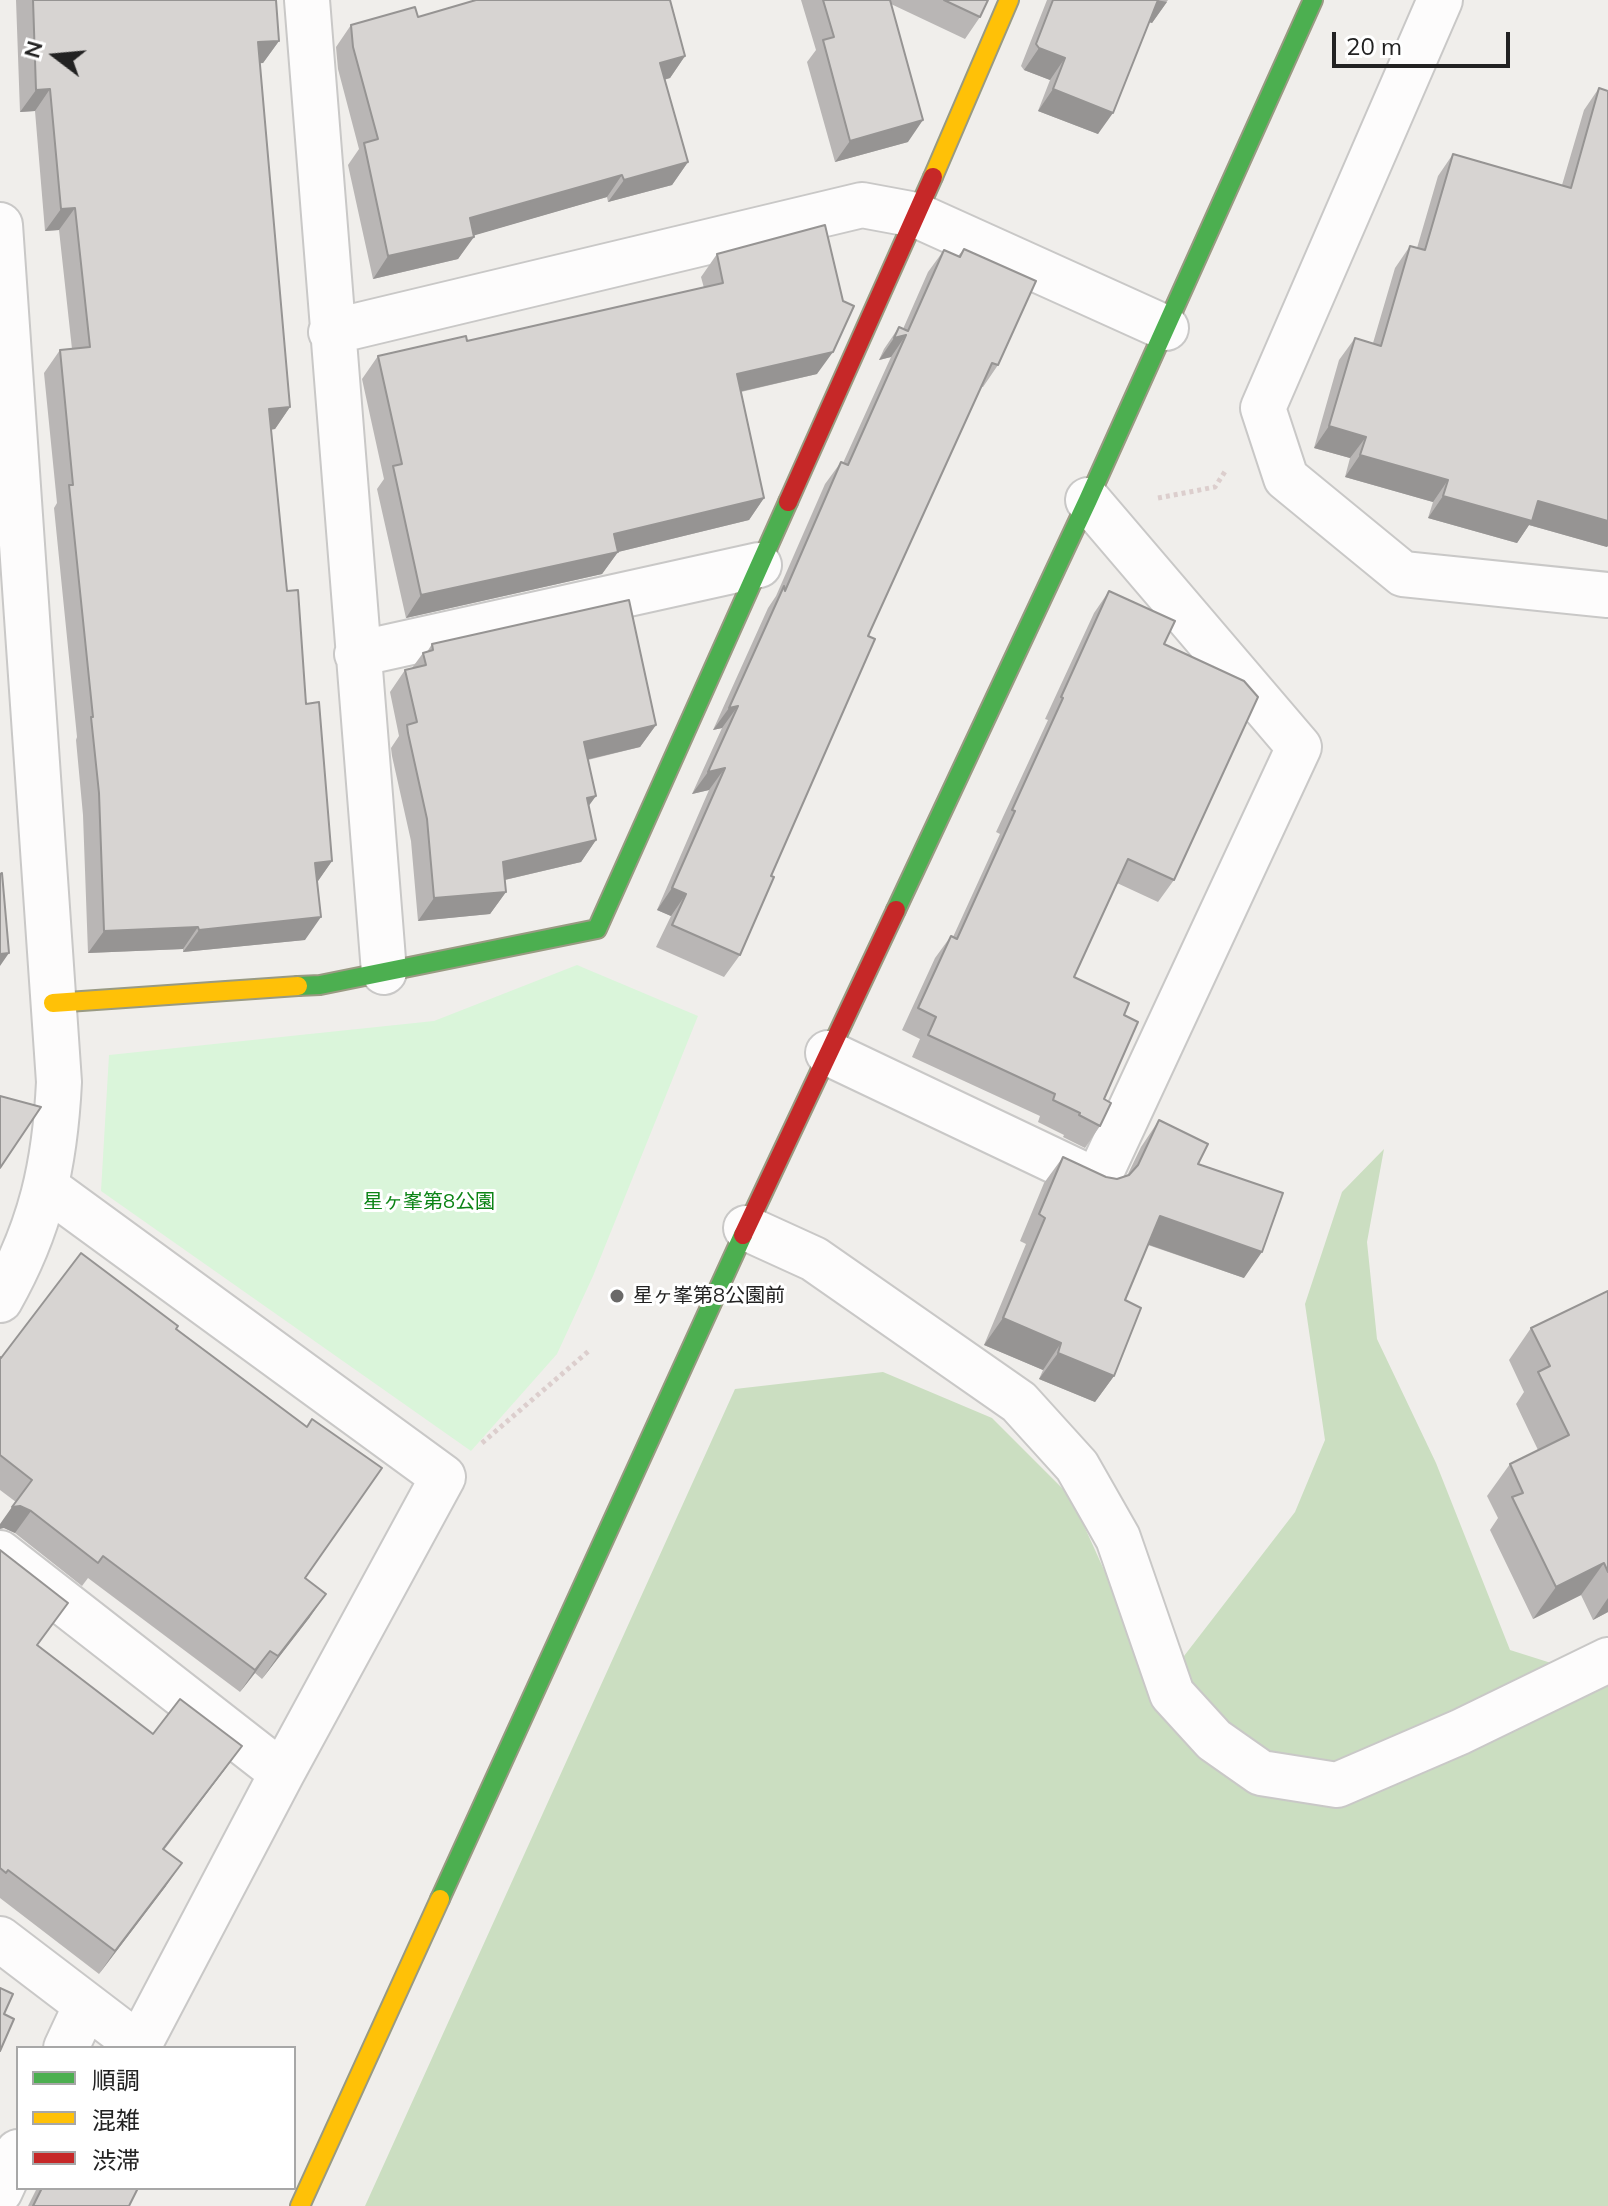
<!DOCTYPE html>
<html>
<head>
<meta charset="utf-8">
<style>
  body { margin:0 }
  #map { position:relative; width:1608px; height:2206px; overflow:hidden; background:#f0eeeb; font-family:Mulish,"Noto Sans JP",sans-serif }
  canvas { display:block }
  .legend { position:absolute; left:16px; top:2046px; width:280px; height:144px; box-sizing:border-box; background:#fff; border:2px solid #a7a7a7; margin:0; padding:10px 14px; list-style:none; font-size:24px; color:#222 }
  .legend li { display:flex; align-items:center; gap:16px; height:40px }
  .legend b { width:40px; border:2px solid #a7a7a7 }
  .north { position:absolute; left:16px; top:16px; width:80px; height:80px; -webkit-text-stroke:6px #fff; paint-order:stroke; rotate:286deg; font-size:22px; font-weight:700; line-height:32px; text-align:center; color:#222 }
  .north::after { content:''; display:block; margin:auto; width:28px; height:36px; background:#222; clip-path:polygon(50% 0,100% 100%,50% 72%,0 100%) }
  .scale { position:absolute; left:1332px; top:32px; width:178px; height:36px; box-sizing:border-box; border:4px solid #222; border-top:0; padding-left:10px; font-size:24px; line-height:28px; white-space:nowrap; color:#222; -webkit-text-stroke:6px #fff; paint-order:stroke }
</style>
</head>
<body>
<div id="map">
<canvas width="1608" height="2206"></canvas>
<ul class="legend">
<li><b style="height:10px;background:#4caf50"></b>順調</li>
<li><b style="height:10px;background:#ffc107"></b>混雑</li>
<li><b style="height:10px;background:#c62828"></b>渋滞</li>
</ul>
<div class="north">N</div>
<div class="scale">20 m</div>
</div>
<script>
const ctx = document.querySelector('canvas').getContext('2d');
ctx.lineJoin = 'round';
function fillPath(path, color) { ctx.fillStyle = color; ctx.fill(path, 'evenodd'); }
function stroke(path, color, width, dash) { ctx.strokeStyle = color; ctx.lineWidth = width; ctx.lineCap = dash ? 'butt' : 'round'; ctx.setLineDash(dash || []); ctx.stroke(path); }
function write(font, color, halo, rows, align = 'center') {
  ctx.font = font + ' Mulish,"Noto Sans JP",sans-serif'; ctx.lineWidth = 6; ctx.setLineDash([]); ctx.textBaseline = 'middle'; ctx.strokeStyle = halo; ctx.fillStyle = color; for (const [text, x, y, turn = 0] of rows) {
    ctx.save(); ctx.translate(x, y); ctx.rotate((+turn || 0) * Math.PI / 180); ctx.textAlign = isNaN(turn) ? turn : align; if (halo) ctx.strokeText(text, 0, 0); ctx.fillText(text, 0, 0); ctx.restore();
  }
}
fillPath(new Path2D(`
  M1384,1149l-17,93 10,97 59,124 74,187 98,31v525h-1243l370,-817 148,-17 109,46 79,79 43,95 70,64 111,-144 30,-72 -20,-136 37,-112z`), '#cbdec1');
fillPath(new Path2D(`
  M577,965l121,51 -105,260 -36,78 -86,97 -370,-260 8,-136 325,-34z`), '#daf5da');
const street = new Path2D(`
  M307,0l77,972
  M1440,0l-177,408 23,70 117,96 205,21
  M0,225l59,857c-4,82 -18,146 -59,218
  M331,332l531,-127 54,10 250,113
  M357,654l402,-89
  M828,1053l269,128 202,-434 -211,-247
  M746,1228l68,31 205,143 58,64 41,72 54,156 42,46 47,33 76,12 123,-53 148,-72
  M0,1553l282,220
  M0,1939l139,106 143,-272 161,-296 -397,-290
  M66,2048l20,-43
  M0,2191l18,-39`);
const fast = new Path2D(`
  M896,910l192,-410 225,-500
  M298,986l22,-1 277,-56 191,-427
  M440,1899l303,-664`);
const slow = new Path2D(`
  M933,177l76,-177
  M53,1003l245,-17
  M300,2206l140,-307`);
const jam = new Path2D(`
  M788,502l145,-325
  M743,1235l153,-325`);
stroke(street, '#c9c8c7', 48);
stroke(fast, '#999a82', 22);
stroke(slow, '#999a82', 22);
stroke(jam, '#999a82', 22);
stroke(new Path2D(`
  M1158,498l57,-11 11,-17
  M482,1443l109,-94`), '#dccecd', 5, [4, 4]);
stroke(street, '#fdfcfc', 44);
stroke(fast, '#4caf50', 18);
stroke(slow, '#ffc107', 18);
stroke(jam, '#c62828', 18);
fillPath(new Path2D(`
  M16,0h260l3,41 -16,22h-3l30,344 -15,22 -4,1 16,161 45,270 -15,21 -12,58 -122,12v-3l-95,4 -5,-138 -7,-75 1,-3 -23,-229 3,-5 -13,-130 16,-23 12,-1 -13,-119 -14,1 -10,-120 -15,1z
  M801,0h187l-8,17 -15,22 -74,-35 17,138 -73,20 -28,-100 9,-12z
  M1047,0h121l-16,23 -3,-1 -51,112 -60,-23 12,-31 -26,-10 -3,-4z
  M418,17l267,39 -15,22 -6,2 24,82 -16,23 -64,17 -1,-5 -133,38 -16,24 -85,20 -25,-114 11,-16 -21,-80 -2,-22 15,-22z
  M1599,88l8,459 -78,-22 -12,18 -89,-25 5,-16 -88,-25 5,-19 -36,-10 25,-88 16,-22 18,5 22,-75 15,-22 7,2 21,-72 15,-22 109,31 22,-75z
  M964,249l34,116 -15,22h-2l-113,249 -128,319 -16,22 -68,-30 15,-31 -14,-6 52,-120 -17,4 30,-66 -9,2 55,-122 8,-12 49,-112 16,-22 2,1 48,-106 -12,3 5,-11 15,-22 4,2 25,-57 16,-22 14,6z
  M717,254l100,120 -76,18 23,106 -15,22 -131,32 -16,22 -196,44 -29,-129 7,-10 -22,-100 16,-23 89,-15 237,-53 -3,-11z
  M1109,591l55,53 10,236 -16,22 -41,-19 -43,94 50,38 -20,84 -4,27 -15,22 -22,-11 1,-2 -26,-13 2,-6 -128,-59 8,-18 -18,-9 33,-72 16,-22 2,1 47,-103 -4,-2 52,-112 -3,-1 49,-106z
  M432,644l224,81 -16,22 -52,13 1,46 7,34 -15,22 -76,18 1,12 -16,22 -72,7 -7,-80 -19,-85 -1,-8 8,-12 -9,-44 15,-22 7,-2 11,-15 4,-1z
  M1159,1120l39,44 46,114 -96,-33 -23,55 -11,76 -19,26 -56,-23 4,-9 -59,-25 42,-101 -6,-3 24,-58 19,-26 43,20 11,2 10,-3 14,-29z
  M1608,1291v321l-15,8 -12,-25 -48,24 -43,-89 8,-12 -11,-22 23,-32 28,-14 -22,-46 8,-12 -15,-32 22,-32z
  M176,1329l129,249 5,39 -48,62 -7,-6 -15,19 -152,-114 -6,8 -67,-53 -11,-5 12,-26 -16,-12v-133z
  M0,1550l38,96 115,88 73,34 -62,82 2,36 -67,88 -99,-76z
  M37,2188h101l-9,18h-101z`), '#b9b6b5');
fillPath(new Path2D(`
  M1157,0l10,2 -15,21 -9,-3z
  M279,41l-16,22 -21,2 16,-23z
  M1039,48l26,10 -15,22 -26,-10z
  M685,56l-15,22 -26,7 16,-22z
  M50,89l-15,22 -15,1 16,-22z
  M1053,89l60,24 -15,21 -60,-23z
  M923,120l-15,22 -73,20 15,-21z
  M688,162l-16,23 -64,17 16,-22z
  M622,175l-15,22 -152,44 15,-23z
  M75,208l-16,22 -14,1 16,-22z
  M474,237l-16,22 -85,20 15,-23z
  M906,335l-15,22 -12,3 15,-22z
  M833,352l-16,22 -96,22 16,-22z
  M290,407l-15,22 -21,2 15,-22z
  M1329,426l37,11 -16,21 -36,-10z
  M1360,455l88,25 -15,22 -88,-25z
  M1443,496l95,5 70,20v25l-1,1 -78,-22 -12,18 -89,-25z
  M764,498l-15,22 -131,32 -16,22 -196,44 15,-23 193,-61z
  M738,706l-16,22 -9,2 16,-22z
  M656,725l-16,22 -72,17 16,-22z
  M725,768l-16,22 -17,4 16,-22z
  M596,796l-16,22 7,-20z
  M596,840l-15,22 -94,22 16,-22z
  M332,861l-16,23 -1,-21z
  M672,888l14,6 -15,22 -14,-6z
  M506,892l-16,22 -72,7 16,-23z
  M321,917l-16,23 -122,12 16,-22z
  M198,927l-15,22 -95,4 16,-22z
  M9,953l-9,13v-12z
  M1160,1216l102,36 -18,26 -103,-36z
  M1003,1318l58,25 -18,27 -59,-25z
  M1058,1353l56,23 -19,26 -56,-23z
  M20,1506l11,5 -16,22 -11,-5 -4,1v-5l12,-17z
  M1604,1563l-23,32 -48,24 23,-32z
  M326,1594l-16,23 -48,62 16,-23z
  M1608,1598v14l-15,8z
  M270,1651l-15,22 -15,19 15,-22z
  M242,1746l-16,22 -79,103 16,-22z
  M182,1863l-16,23 -67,88 16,-23z`), '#969493');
const building = new Path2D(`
  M33,0h243l3,41 -21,1 32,365 -21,2 18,182 11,-1 8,114 13,-2 13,159 -17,2 6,54 -122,13 -1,-3 -94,4 -5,-138 -8,-76h2l-24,-232h4l-13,-135 30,-3 -15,-139 -14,1 -11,-120 -14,1z
  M476,0h194l15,56 -25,7 28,99 -64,18 -2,-5 -152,43 4,19 -86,19 -24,-113 14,-4 -25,-92 -2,-22 64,-18 3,10z
  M823,0h67l33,120 -73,21 -27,-101 11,-3z
  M944,0h44l-8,17z
  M1053,0h105l-45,113 -60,-24 12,-31 -26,-10 -3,-4z
  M1599,88l9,3v430l-70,-20 -6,20 -89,-25 5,-16 -88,-25 6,-18 -37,-11 26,-88 26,8 29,-100 15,4 28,-96 118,34z
  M825,225l18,76 11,5 -21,46 -96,22 27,124 -150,36 4,18 -197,43 -28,-129 9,-2 -24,-108 88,-20 1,5 256,-58 -6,-29z
  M964,249l72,32 -38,84 -6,-2 -124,273 7,3 -104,237 3,1 -34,78 -68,-30 14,-31 -14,-6 53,-120 -17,4 30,-66 -9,2 55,-122 1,5 56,-129 7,3 58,-130 -12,3 5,-11 9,4 36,-81 16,7z
  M1109,591l66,30 -11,23 80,37 14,16 -84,183 -46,-21 -54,118 55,26 -5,12 14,7 -34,77 7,4 -11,23 -21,-11 1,-2 -27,-13 2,-6 -127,-59 8,-18 -18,-9 33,-72 6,3 58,-128 -3,-1 51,-112 -2,-1z
  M629,600l27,125 -72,17 12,54 -9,2 9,42 -93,22 3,30 -72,6 -7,-79 -19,-86 -1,-8 10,-3 -12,-52 21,-5 -3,-12 10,-3 -1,-6z
  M2,873l7,80 -9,1v-80z
  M0,1096l41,11 -41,61z
  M1159,1120l49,24 -10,20 85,29 -21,59 -102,-36 -35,84 16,8 -27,68 -56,-23 3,-10 -58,-25 42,-100 -6,-4 24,-57 43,20 11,2 12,-4 9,-10z
  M81,1253l97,73 -2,3 131,98 5,-8 70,49 -77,110 21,16 -48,62 -8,-5 -15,19 -152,-114 -5,7 -67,-52 -11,-5 -8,1 20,-27 -32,-25v-98l1,1z
  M1608,1291v281l-4,-9 -48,24 -44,-90 11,-4 -13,-29 59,-29 -31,-63 12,-6 -19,-38z
  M0,1550l68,53 -31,42 116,89 27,-35 62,47 -79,103 19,14 -67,88 -107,-81 -2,3 -6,-5z
  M0,1988l13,6 -9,20 10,5 -14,32z
  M42,2188h96l-9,18h-96z`);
fillPath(building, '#d7d4d2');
stroke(building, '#969493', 2);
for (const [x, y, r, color] of [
  [617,1296,8,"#6a6968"]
]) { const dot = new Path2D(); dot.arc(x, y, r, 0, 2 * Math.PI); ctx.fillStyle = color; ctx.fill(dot); stroke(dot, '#fff', 3); }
write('20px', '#0c8416', '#fff', [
  ["星ヶ峯第8公園",429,1202]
]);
write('20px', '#222', '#fff', [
  ["星ヶ峯第8公園前",633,1296]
], 'left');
</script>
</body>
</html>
